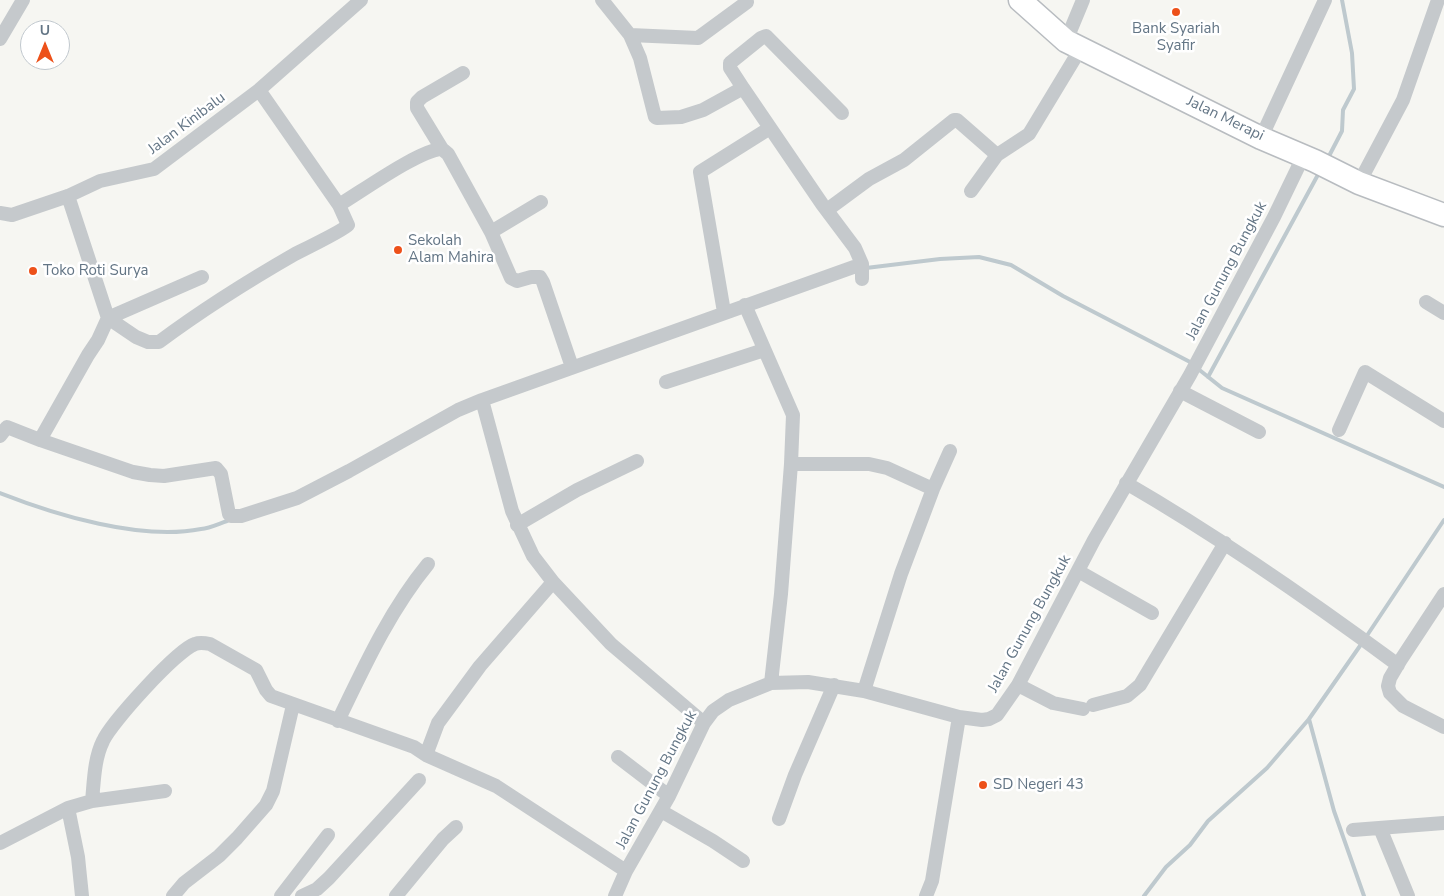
<!DOCTYPE html>
<html>
<head>
<meta charset="utf-8">
<style>
  body { margin:0 }
  #map { position:relative; width:1444px; height:896px; overflow:hidden; background:#f6f6f2; font-family:"Nunito Sans",sans-serif }
  canvas { display:block }
  .north { position:absolute; left:20px; top:20px; width:50px; height:50px; box-sizing:border-box; background:#fff; border:1px solid #c1c8ce; border-radius:50%; rotate:0deg; font-size:14px; font-weight:700; line-height:20px; text-align:center; color:#637585 }
  .north::after { content:''; display:block; margin:auto; width:18px; height:22px; background:#ed511a; clip-path:polygon(50% 0,100% 100%,50% 72%,0 100%) }
</style>
</head>
<body>
<div id="map">
<canvas width="1444" height="896"></canvas>
<div class="north">U</div>
</div>
<script>
const ctx = document.querySelector('canvas').getContext('2d');
ctx.lineJoin = 'round';
function stroke(path, color, width, dash) { ctx.strokeStyle = color; ctx.lineWidth = width; ctx.lineCap = dash ? 'butt' : 'round'; ctx.setLineDash(dash || []); ctx.stroke(path); }
function write(font, color, halo, rows, align = 'center') {
  ctx.font = font + ' "Nunito Sans",sans-serif'; ctx.lineWidth = 5; ctx.setLineDash([]); ctx.textBaseline = 'middle'; ctx.strokeStyle = halo; ctx.fillStyle = color; for (const [text, x, y, turn = 0] of rows) {
    ctx.save(); ctx.translate(x, y); ctx.rotate((+turn || 0) * Math.PI / 180); ctx.textAlign = isNaN(turn) ? turn : align; if (halo) ctx.strokeText(text, 0, 0); ctx.fillText(text, 0, 0); ctx.restore();
  }
}
stroke(new Path2D(`
  M1328,158l14,-27 1,-21 11,-21 -2,-36 -10,-53
  M866,268l74,-9 39,-2 32,8 52,31 129,67
  M1197,368l25,20 222,99
  M1208,377l112,-206
  M0,493c56,22 141,48 201,36 9,-1 17,-5 26,-8
  M1366,637l78,-117
  M1309,719l25,92 30,85
  M1144,896l22,-29 24,-22 18,-24 59,-53 42,-49 53,-76`), '#bec9ce', 4);
const primary = new Path2D(`
  M1020,0l46,41 195,97 54,23 44,22 85,32`);
stroke(primary, '#b8bcc0', 25);
stroke(new Path2D(`
  M602,0l28,35 10,23 15,59 2,1 24,-1 22,-7 40,-22 79,116 33,44 7,16v15
  M630,35l68,3 49,-36
  M0,39l23,-39
  M1066,41l17,-41
  M743,88l-13,-20v-5l31,-25 5,-2 76,77
  M1261,138l64,-138
  M442,149l-25,-41v-6l5,-5 41,-24
  M1359,183l44,-83 35,-100
  M971,191l26,-36
  M68,196l40,122 28,19 12,5h11c43,-32 89,-61 136,-88 10,-5 49,-24 53,-29l-9,-20 -80,-115
  M339,205c22,-13 80,-55 103,-56l6,5 43,78 20,46 6,3 14,-4h9l3,5 29,85
  M827,210l42,-31 35,-19 50,-40h3l40,35 32,-21 52,-86
  M0,213l12,2 56,-19 32,-15 54,-12 105,-79 102,-90
  M491,232l50,-30
  M202,277l-94,41 -10,22 -10,15 -48,85 93,32 17,3 14,1 52,-8 5,6 8,40 2,2h10l56,-18 52,-27 109,-61 24,-10
  M1426,302l18,11
  M745,305l48,110 -2,49 -10,130 -10,89
  M724,312l-24,-140 70,-44
  M666,382l98,-32
  M1180,391l79,41
  M1339,430l26,-58 79,49
  M0,436l7,-9 33,13
  M791,464h78l18,4 46,21 -32,85 -37,117
  M1126,483c95,55 184,117 272,182
  M933,489l17,-38
  M517,525l60,-35 60,-29
  M1078,571l74,42
  M1444,594l-44,67 -10,17 -2,8 2,7 13,13 41,21
  M1018,685l35,18 30,6
  M1093,705l34,-9 13,-11 85,-142
  M338,721c26,-54 52,-111 90,-157
  M704,723l-93,-79 -58,-62 -20,-26 -21,-45 -30,-111 380,-136
  M426,755l12,-32 42,-57 73,-84
  M618,757l51,39
  M92,801c2,-19 2,-42 11,-60 8,-18 74,-91 92,-97 5,-2 10,-1 15,0l46,26 10,20 5,6 143,51 12,8 70,31 130,85
  M68,808l10,49 4,39
  M661,811l52,30 30,20
  M779,819l16,-44 39,-90
  M1380,828l28,68
  M1353,830l91,-7
  M0,843l68,-35 24,-7 73,-10
  M173,896l11,-13 35,-27 18,-18 29,-33 7,-14 20,-86
  M281,896l47,-61
  M302,896l15,-7 12,-11 90,-98
  M396,896l47,-57 13,-12
  M615,896l11,-25 43,-75 35,-73 9,-12 16,-11 42,-17 37,-1 56,9 95,26 23,3 7,-1 8,-4 21,-30 76,-145 96,-165 84,-158 29,-60
  M926,896l6,-15 27,-164`), '#c5c9cc', 14);
stroke(primary, '#fff', 22);
for (const [x, y, r, color] of [
  [1176,12,5,"#ed511a"],
  [398,250,5,"#ed511a"],
  [33,271,5,"#ed511a"],
  [983,785,5,"#ed511a"]
]) { const dot = new Path2D(); dot.arc(x, y, r, 0, 2 * Math.PI); ctx.fillStyle = color; ctx.fill(dot); stroke(dot, '#fff', 2); }
write('15px', '#637585', '#fff', [
  ["Bank Syariah",1176,29,"center"],
  ["Syafir",1176,46,"center"],
  ["Sekolah",408,241],
  ["Alam Mahira",408,258],
  ["Toko Roti Surya",43,271],
  ["SD Negeri 43",993,785]
], 'left');
write('15px', '#637585', '#fff', [
  ["Jalan Merapi",1225,119,26],
  ["Jalan Kinibalu",187,124,-37],
  ["Jalan Gunung Bungkuk",1227,271,-62],
  ["Jalan Gunung Bungkuk",1030,624,-61],
  ["Jalan Gunung Bungkuk",657,780,-62]
]);
</script>
</body>
</html>
